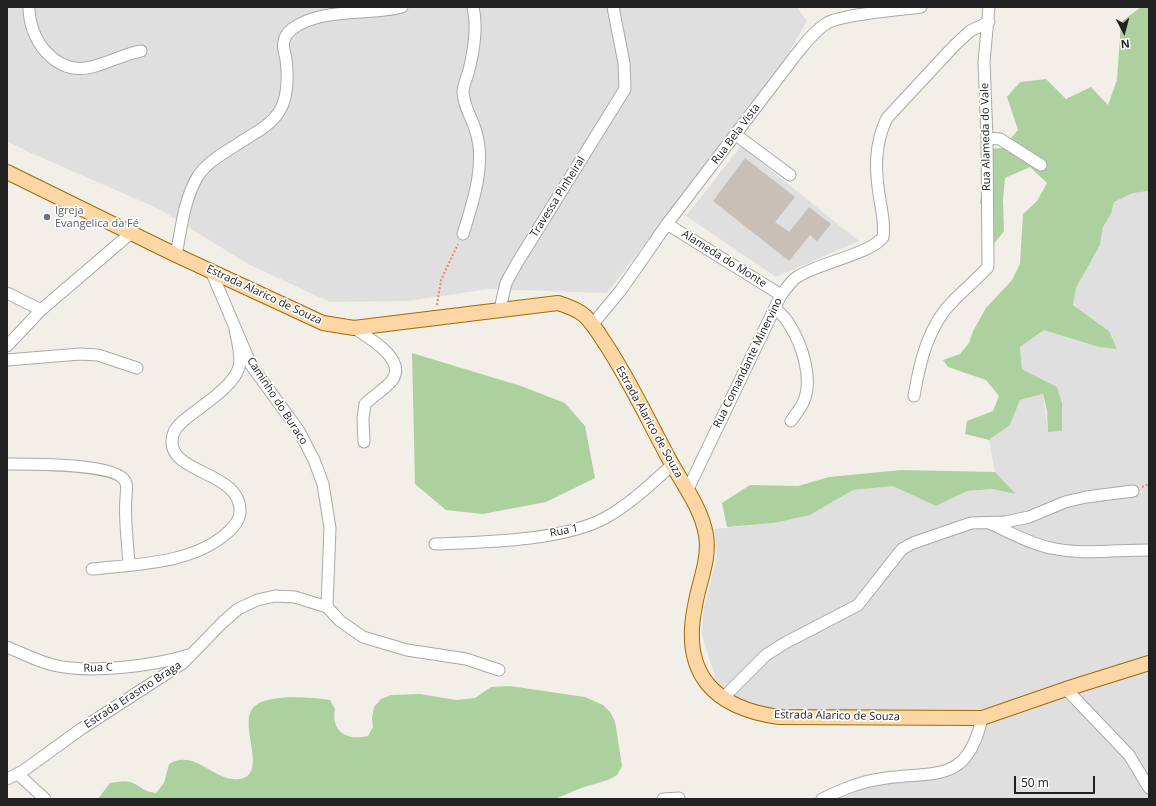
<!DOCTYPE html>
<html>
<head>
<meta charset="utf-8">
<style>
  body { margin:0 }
  #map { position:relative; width:1156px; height:806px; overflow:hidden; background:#f2efe9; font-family:"Open Sans",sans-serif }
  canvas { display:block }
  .frame { position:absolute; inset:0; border:8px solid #222; pointer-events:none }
  .north { position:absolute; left:1104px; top:12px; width:40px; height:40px; -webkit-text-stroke:3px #fff; paint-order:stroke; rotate:174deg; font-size:11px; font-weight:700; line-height:16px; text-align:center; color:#222 }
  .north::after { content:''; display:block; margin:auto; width:14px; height:18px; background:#222; clip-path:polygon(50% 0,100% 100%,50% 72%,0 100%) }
  .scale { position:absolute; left:1014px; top:776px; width:81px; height:18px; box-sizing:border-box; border:2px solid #222; border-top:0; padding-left:5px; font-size:12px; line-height:14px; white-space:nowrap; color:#222; -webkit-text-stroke:3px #fff; paint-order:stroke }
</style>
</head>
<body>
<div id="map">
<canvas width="1156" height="806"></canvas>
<div class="frame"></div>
<div class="north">N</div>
<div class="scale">50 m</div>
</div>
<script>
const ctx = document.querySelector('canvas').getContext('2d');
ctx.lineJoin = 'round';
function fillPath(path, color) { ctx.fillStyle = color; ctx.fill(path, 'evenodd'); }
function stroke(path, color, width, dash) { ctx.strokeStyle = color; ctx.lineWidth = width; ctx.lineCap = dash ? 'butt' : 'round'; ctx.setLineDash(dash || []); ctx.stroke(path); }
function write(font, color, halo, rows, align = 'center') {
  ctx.font = font + ' "Open Sans",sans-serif'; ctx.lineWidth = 3.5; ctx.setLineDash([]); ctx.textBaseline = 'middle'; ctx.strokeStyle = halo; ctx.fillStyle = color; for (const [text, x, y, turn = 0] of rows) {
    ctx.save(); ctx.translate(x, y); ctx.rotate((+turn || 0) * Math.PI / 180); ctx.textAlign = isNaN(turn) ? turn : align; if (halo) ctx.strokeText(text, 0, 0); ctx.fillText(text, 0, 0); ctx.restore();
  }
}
fillPath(new Path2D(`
  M7,7h790l10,14 -30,52 -170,220 -118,-4 -82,12 -77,1 -82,-38 -89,-55 -128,-56 -24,-12z
  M741,146l118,95 -83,36 -90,-61z
  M1149,191v608h-316l41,-17 81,-11 29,-55 -223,-4 -42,-22 -17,-55 1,-24 14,-55 -3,-27 60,-6 36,-8 43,-25 40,-5 43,21 31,-15 25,-2 23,4 -20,-21 -6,-32 21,-15 10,-25 23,-6 5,38 14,-2v-27l-5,-16 -35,-18 -2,-22 24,-17 34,10 31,-9 -36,-26 3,-17 24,-43 3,-18 8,-13 3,-12 19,-9z`), '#e0dfdf');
fillPath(new Path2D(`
  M1141,7h8v184l-16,2 -19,9 -3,12 -8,13 -3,18 -24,43 -3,17 36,26 8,18 -18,-2 -55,-17 -24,17 2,22 35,18 5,16v28l-14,1 -1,-21 -4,-17 -23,6 -10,25 -21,15 -24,-6 2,-13 26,-10 6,-15 -13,-16 -38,-13 -5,-7 17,-6 9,-11 4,-12 13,-23 26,-28 8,-16 3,-50 14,-13 10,-18 -17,-16 -25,11 -2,22 1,31 -10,13 -13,8 12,-31 -13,-18 3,-19 -3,-22 5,-13 17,-1 16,-18 -11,-33 13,-15 26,-3 20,20 25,-12 17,18 9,-25 4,-58z
  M412,353l109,33 44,17 20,23 10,52 -49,24 -63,12 -37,-4 -31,-26z
  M901,470l94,2 21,22 -24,-5 -25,2 -31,15 -43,-20 -40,4 -43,25 -36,8 -47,4 -5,-24 28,-18 48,1 31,-9z
  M510,686l75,11 18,8 7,7 5,9 7,45 -5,9 -9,5 -27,8 -26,11h-457l12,-16c6,-1 14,-3 20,-1 10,3 13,10 26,11l8,-10 5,-19c27,-16 45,19 71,15 29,-5 -2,-54 13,-71 12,-15 59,-11 77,-8l5,9c-4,23 12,32 33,27l5,-9 -1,-9 2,-11 7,-8 10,-4 29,-1 36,6 19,-2 16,-11z`), '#add19e');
fillPath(new Path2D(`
  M745,158l50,39 -20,25 14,10 20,-25 22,17 -14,17 -7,-6 -21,26 -76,-60z`), '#c7bfb8');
const minor = new Path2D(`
  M29,7c0,16 6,33 17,45 32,34 59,6 95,-1
  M736,135l54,40
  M987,138l13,1 41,26
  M667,224l114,71
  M463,234c10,-32 23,-69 13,-102 -4,-15 -13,-26 -13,-41 1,-7 4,-14 6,-21 5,-20 9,-42 4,-63
  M176,255c5,-25 8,-56 22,-79 9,-14 27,-24 40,-32 14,-10 31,-17 41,-32 9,-14 9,-36 7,-53 -1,-6 -4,-11 -2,-18 1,-5 4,-9 8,-12 30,-22 76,-13 110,-22
  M211,271l40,94 48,66 15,29 9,24 7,44 -3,79
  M7,293l34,17
  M775,308c5,5 11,10 14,16 13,20 25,56 14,79 -3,6 -8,12 -12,18
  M500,309l6,-26 11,-20 108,-174 -1,-26 -11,-56
  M592,325l29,-35 46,-66 128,-168c10,-12 19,-25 32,-33 16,-9 73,-13 94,-16
  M354,328c13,9 52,30 39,51 -3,6 -22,19 -28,25l-2,14 1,24
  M7,346l34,-36 90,-77
  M7,360l73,-6 18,1 39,13
  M914,396c6,-35 14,-71 41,-97 11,-11 22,-20 33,-32l-1,-129 -3,-76 5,-55
  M7,464c21,0 109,-1 118,17 3,5 1,12 1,17 -2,23 2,45 3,67
  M687,491l94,-196c5,-6 10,-14 16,-18 21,-14 74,-23 86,-40 2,-13 -1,-24 -3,-37 -5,-28 -6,-56 7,-82l67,-72 16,-15 19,-9
  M991,524c19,8 39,20 60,24 32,7 65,2 98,2
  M435,544c48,-2 128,-3 170,-26 25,-14 46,-34 67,-53
  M92,569c45,-5 100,-5 135,-36 6,-5 12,-12 13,-20 3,-44 -78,-38 -67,-78 2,-8 9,-13 15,-18 15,-12 46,-31 51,-50 3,-12 -2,-26 -4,-38
  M7,647c15,6 30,14 46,18 36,9 100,1 136,-10
  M1066,689l63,66 20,33
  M723,698l43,-43 19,-12 73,-38 44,-56 11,-6 58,-20 34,-1 24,-5 36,-15 21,-5 47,-6
  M18,774l27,25
  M7,779l16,-8 58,-42 102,-66 40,-41 15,-13 19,-9 18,-4 20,1 32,10 13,14 23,16 44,13 59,9 33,11
  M663,799l16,-1
  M822,799c19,-9 37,-17 58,-20 54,-9 87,7 102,-61`);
const major = new Path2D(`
  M7,172l169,83 147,68 31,5 204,-25c10,3 19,6 27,13 7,7 13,16 18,24 25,37 44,78 65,117 13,25 33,49 38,78 4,25 -7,46 -11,71 -14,68 19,102 84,111l203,1 84,-29 83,-26`);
stroke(minor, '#a9a9a9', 13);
stroke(major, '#a06b00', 16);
stroke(new Path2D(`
  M437,305l4,-25 17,-36
  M1142,487l7,-3`), '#fa8072', 2, [2, 2]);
stroke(minor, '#fff', 11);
stroke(major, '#fcd6a4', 14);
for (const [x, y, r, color] of [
  [47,217,4,"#6b7280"]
]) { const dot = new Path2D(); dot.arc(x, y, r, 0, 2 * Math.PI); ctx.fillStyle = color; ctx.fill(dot); stroke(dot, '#fff', 1.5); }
write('11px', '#222', '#fff', [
  ["Rua Bela Vista",736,134,-53],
  ["Rua Alameda do Vale",986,137,-91],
  ["Travessa Pinheiral",558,197,-58],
  ["Alameda do Monte",724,259,32],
  ["Estrada Alarico de Souza",264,295,25],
  ["Rua Comandante Minervino",748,363,-64],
  ["Caminho do Buraco",277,401,57],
  ["Estrada Alarico de Souza",649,422,61],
  ["Rua 1",564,531,-11],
  ["Rua C",98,668,-2],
  ["Estrada Erasmo Braga",133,695,-33],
  ["Estrada Alarico de Souza",837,716,1]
]);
write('11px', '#5b616d', '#fff', [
  ["Igreja",55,211],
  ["Evangelica da Fé",55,224]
], 'left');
</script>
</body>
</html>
